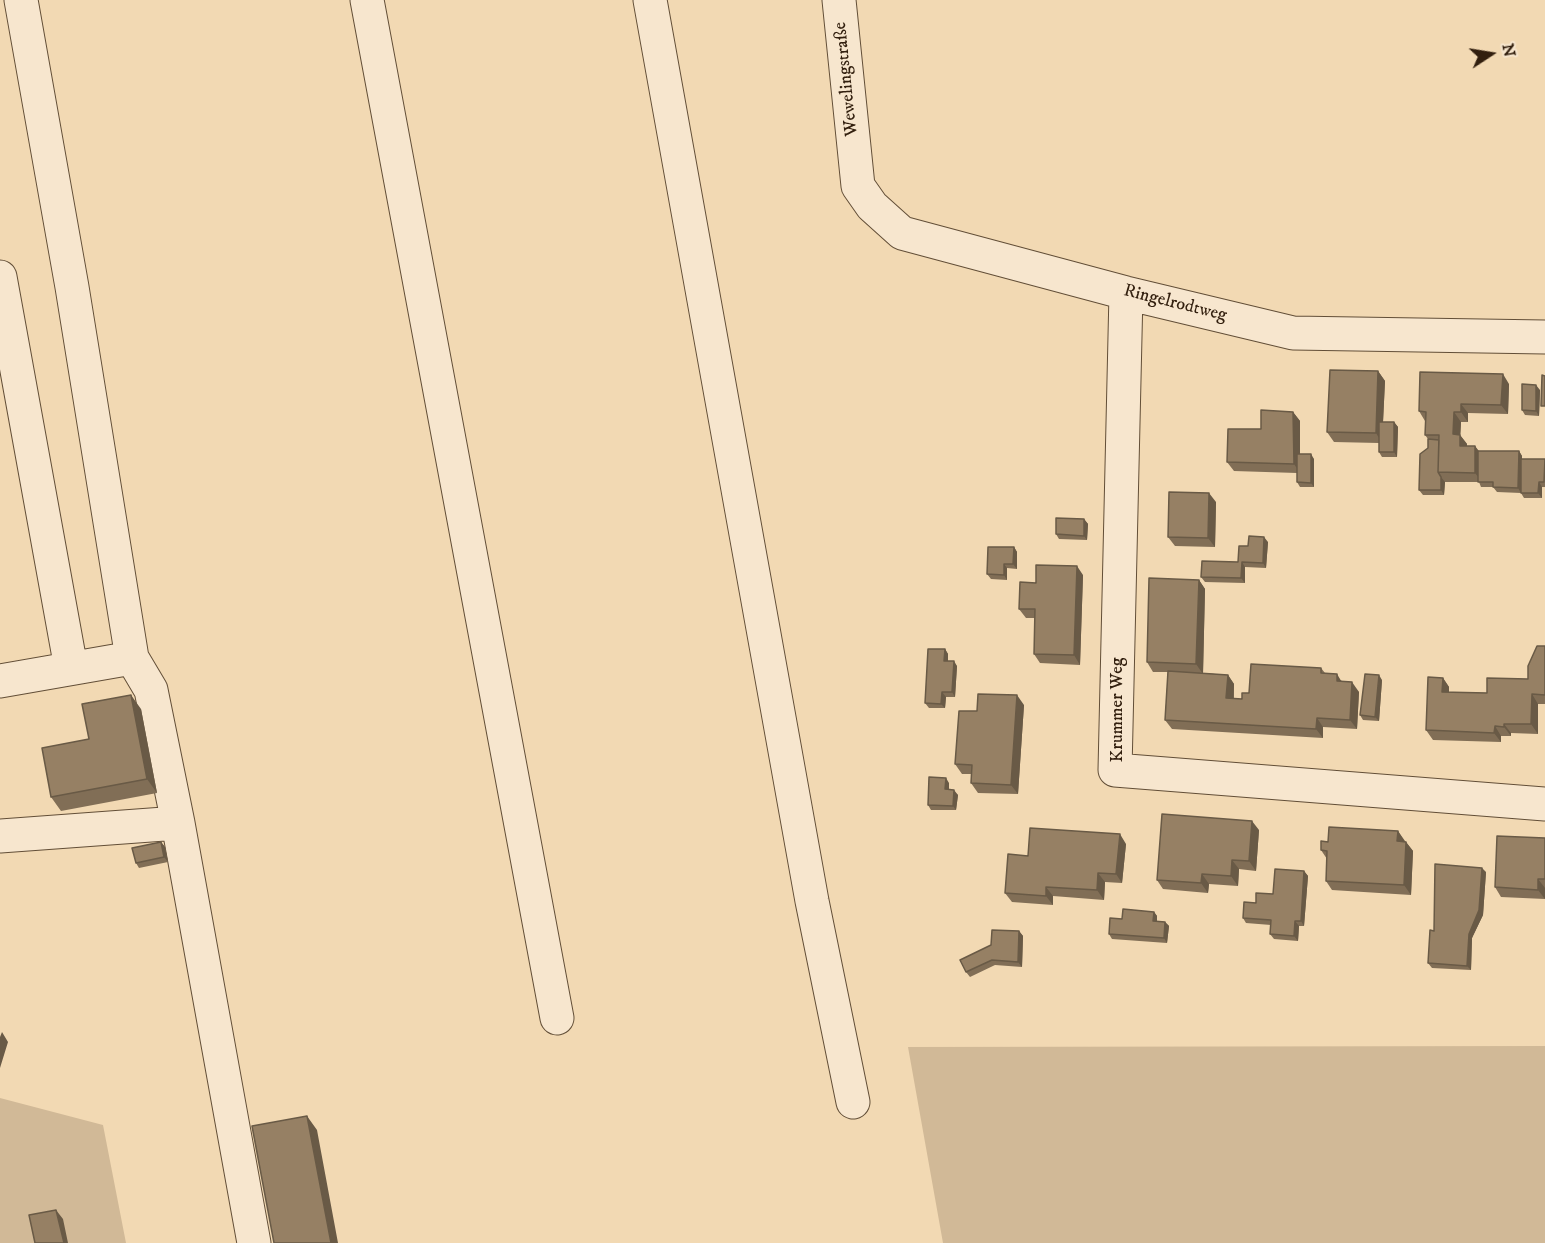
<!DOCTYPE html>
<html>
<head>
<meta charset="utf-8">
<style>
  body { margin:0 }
  #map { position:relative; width:1545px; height:1243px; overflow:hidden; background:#f2d9b3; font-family:"IM FELL DW Pica",serif }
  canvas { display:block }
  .north { position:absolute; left:1461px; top:24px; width:60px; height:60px; -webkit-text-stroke:4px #f7e6ce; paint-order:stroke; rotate:78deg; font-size:16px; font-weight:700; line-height:24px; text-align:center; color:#321f0e }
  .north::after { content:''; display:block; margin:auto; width:21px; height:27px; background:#321f0e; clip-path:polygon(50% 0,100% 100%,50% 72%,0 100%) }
</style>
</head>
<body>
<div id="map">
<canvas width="1545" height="1243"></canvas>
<div class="north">N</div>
</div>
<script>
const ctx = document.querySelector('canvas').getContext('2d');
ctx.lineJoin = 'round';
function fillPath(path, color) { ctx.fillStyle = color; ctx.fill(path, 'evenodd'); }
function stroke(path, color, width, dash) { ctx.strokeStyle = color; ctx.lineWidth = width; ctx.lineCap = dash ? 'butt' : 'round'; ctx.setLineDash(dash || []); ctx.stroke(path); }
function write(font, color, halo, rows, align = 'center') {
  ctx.font = font + ' "IM FELL DW Pica",serif'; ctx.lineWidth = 5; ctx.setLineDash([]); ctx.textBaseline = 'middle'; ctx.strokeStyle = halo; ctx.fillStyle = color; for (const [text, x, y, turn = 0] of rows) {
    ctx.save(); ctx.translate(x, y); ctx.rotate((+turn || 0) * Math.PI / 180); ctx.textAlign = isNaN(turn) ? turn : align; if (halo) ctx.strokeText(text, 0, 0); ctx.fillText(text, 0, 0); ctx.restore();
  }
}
fillPath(new Path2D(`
  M1545,1046v197h-602l-35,-196z
  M0,1098l103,27 23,118h-126z`), '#d1b997');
const minor = new Path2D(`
  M21,0l51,287 60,371 19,32 27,133 76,420
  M367,0l190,1018
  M650,0l162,901 41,201
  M839,0l19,186 14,20 30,27 224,60 167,40 252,4
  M0,277l71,391
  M1126,293l-11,477 430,34
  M0,681l132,-23
  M0,836l178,-13`);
stroke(minor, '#624e37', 35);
stroke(minor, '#f7e6ce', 33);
fillPath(new Path2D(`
  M1378,371l7,10 -2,41h11l4,5 -1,30h-15l-3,-5v-9l-45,-1 -7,-10z
  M1509,384l-1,30 -40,-1v9h-7l-1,13 7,9v2h8l3,5h41l3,5v3h23v28h-3v11h-18l-3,-5 -24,-1 -4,-5h-12l-2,-5h-34l-1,13h-21l-4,-5 9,-42v-9l-3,-4v-14l-6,-10z
  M1540,390l-1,26 -14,-1 -3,-5z
  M1293,412l7,9v33l14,5v28h-14l-3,-5v-9l-63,-2 -7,-9 34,-33z
  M1216,502l-1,45 -40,-1 -7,-9z
  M1084,519l4,5 -1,16 -28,-1 -3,-5z
  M1268,542l-2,26 -21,-1v16l-40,-1 -4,-5 37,-15 10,-16z
  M1014,547l3,5v17l-10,-1v12l-16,-1 -4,-5z
  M1083,575l-3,90 -40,-2 -6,-9 1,-36h-9l-7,-9 17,-26z
  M1199,580l6,9 -2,84 25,2 6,9v15h8l7,-6 72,-25 4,5 17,8 17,11 -2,37 -34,-2v11l-151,-9 -7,-9 3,-48h-15l-6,-10z
  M1545,646v58h-7v30l-27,-1v3h-10v6l-68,-2 -7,-10 17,-52 6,9v5l38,1 41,-14z
  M945,649l3,5v7l9,5 -2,31h-9l-1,11h-16l-4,-5z
  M1382,680l-3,41 -16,-1 -3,-5z
  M1024,705l-6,89 -40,-1 -7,-10 1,-9h-10l-7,-10 22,-53z
  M141,709l16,84 -96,18 -10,-14 38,-58z
  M949,783v6l9,6 -2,15h-25l-3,-5z
  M1259,830l-3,41 -17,-2 -1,17 -29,-2 -1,9 -45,-4 -6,-9z
  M1398,831l6,10 2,1 7,9 -2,44 -79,-5 -6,-9 1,-22 -6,-9 7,-8z
  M1545,838v61l-44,-2 -6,-10z
  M161,842l4,5 3,15 -29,6 -3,-5z
  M1126,844l-4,39 -17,-1 -1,18 -51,-4v9l-41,-3 -7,-9 23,-37z
  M1304,871l4,5 -4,50h-5l-1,15 -24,-2 -4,-5 1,-9 -25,-2 -3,-5 13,-15 17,-9z
  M1486,872l-3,43 -11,23 -1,32 -39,-2 -4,-5z
  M1154,912l3,4v5l8,1 4,4 -2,17 -55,-4 -3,-5 13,-15z
  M1019,931l4,5 -1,31 -27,-2 -25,12 -4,-5 25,-27z`), '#816e56');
fillPath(new Path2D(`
  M1378,371l7,10 -3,62 -6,-10z
  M1503,374l6,10 -1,30 -7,-9z
  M1536,385l4,5 -1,26 -3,-5z
  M1461,404l7,9v9l-7,-10z
  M1293,412l7,9v52l-6,-9z
  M1454,412l7,10 -1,22 -7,-10z
  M1394,422l4,5 -1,30 -3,-5z
  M1460,435l7,9 -1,11 -6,-9z
  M1475,446l7,9v27l-7,-9z
  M1519,451l3,5 -1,37 -3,-5z
  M1311,454l3,5v28l-3,-4z
  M1441,477l4,5 -1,13 -3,-5z
  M1539,482l3,5v11l-4,-5z
  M1209,493l7,9 -1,45 -7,-9z
  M1084,519l4,5 -1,16 -3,-4z
  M1264,537l4,5 -2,26 -3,-5z
  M1014,547l3,5v17l-4,-5z
  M1242,562l3,5v16l-4,-5z
  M1004,564l3,4v12l-3,-5z
  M1077,566l6,9 -3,90 -6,-10z
  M1199,580l6,9 -2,85 -7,-10z
  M945,649l3,5v12l-4,-5z
  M954,661l3,5 -2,31 -3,-5z
  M1337,674l6,10 -6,-3z
  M1228,675l6,9 -1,24 -7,-10z
  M1379,675l3,5 -3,41 -4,-4z
  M1443,678l6,9v14l-7,-9z
  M1352,682l7,10 -2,37 -7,-9z
  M942,692l4,5 -1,11 -4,-4z
  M1532,694l6,10v30l-7,-10z
  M131,695l10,14 16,84 -10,-14z
  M1017,695l7,10 -6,89 -7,-9z
  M1317,718l6,9v11l-7,-9z
  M1504,724l7,9v3l-7,-9z
  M1495,726l6,10v6l-7,-9z
  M946,778l3,5v11l-4,-5z
  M954,790l4,5 -2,15 -3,-4z
  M1252,821l7,9 -3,41 -7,-10z
  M1398,831l7,10 -1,9 -7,-9z
  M1120,834l6,10 -4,39 -6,-9z
  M161,842l4,5 3,15 -4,-5z
  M1406,842l7,9 -2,44 -7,-10z
  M1232,860l7,9 -1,17 -7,-10z
  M1482,868l4,4 -3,43 -11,23 -1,32 -4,-4 2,-32z
  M1304,871l4,5 -4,50 -3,-5z
  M1098,873l7,9 -1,18 -7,-10z
  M1202,874l7,10 -1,9 -7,-10z
  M1538,879l7,9v11l-7,-9z
  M1046,887l7,9v9l-7,-9z
  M1154,912l3,4v10l-4,-5z
  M1295,921l4,5 -1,15 -4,-5z
  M1165,922l4,4 -2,17 -3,-5z
  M1019,931l4,5 -1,31 -4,-5z
  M2,1032l6,10 -8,26v-31z
  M307,1116l10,14 21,113h-7z
  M56,1210l7,9 5,24h-4z`), '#695a46');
const building = new Path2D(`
  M1330,370l48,1 -2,62 -49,-1z
  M1420,372l83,2 -2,31 -40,-1v8h-7l-1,22 7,1v11h15v27l-37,-1 1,-37h-14l1,-23 -7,-1z
  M1542,375l3,1v30h-4z
  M1522,384l14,1v26l-14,-1z
  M1261,410l32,2 1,52 -67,-2 1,-33h33z
  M1379,422h15v30h-15z
  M1428,439l11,1 -1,32 3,5v13h-22l1,-36 8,-6z
  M1478,451h41l-1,37 -25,-1v-5h-15z
  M1297,454h14v29l-14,-1z
  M1521,459h24l-1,23h-5l-1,11h-17z
  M1169,492l40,1 -1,45 -40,-1z
  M1056,518l28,1v17l-28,-2z
  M1249,536l15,1 -1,26 -21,-1 -1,16 -40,-1 1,-16 36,1 1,-16h9z
  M988,547h26l-1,17h-9v11l-17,-1z
  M1036,565l41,1 -3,89 -40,-1 1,-45h-16l1,-27 16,1z
  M1149,578l50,2 -3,84 -49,-2z
  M1537,646h8v49l-13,-1 -1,30h-27v3l-9,-1 -1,7 -68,-3 2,-53 15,1 -1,14 45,1v-15l41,1v-13z
  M928,649h17l-1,12h10l-2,31h-10l-1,12 -16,-1z
  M1251,664l70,4v5l16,1v7l15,1 -2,38 -33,-2 -1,11 -151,-9 3,-49 60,4 -2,23 16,1v-6h7z
  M1365,674l14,1 -4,42 -15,-2z
  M978,694l39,1 -6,90 -40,-2 1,-18 -17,-1 4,-53h18z
  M131,695l16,84 -96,18 -9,-49 47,-9 -7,-35z
  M929,777l17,1 -1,11 9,1 -1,16 -25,-1z
  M1162,814l90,7 -3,40 -17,-1 -1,16 -29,-2 -1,9 -44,-3z
  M1329,827l69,4 -1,10 9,1 -2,43 -78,-4 1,-30 -6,-1v-9l7,1z
  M1030,828l90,6 -4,40 -18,-1 -1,17 -51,-3v9l-41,-3 3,-39 20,2z
  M1497,836l48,2v41h-7v11l-43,-3z
  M161,842l3,15 -28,6 -4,-15z
  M1435,864l47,4 -3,42 -10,24 -2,32 -39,-3 2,-33 4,1z
  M1275,869l29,2 -3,50h-6l-1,15 -24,-2 1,-14 -28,-2 1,-16 12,1v-10l17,1z
  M1123,909l31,3 -1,9 12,1 -1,16 -55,-4 1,-16 12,1z
  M992,930l27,1 -1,31 -26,-2 -26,12 -6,-12 31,-15z
  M307,1116l24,127h-57l-22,-117z
  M56,1210l8,33h-29l-6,-28z`);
fillPath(building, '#968064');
stroke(building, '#695a46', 1.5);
write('18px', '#321f0e', '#f7e6ce', [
  ["Wewelingstraße",847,79,-96],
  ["Ringelrodtweg",1175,304,14],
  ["Krummer Weg",1118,710,-90]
]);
</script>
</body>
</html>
